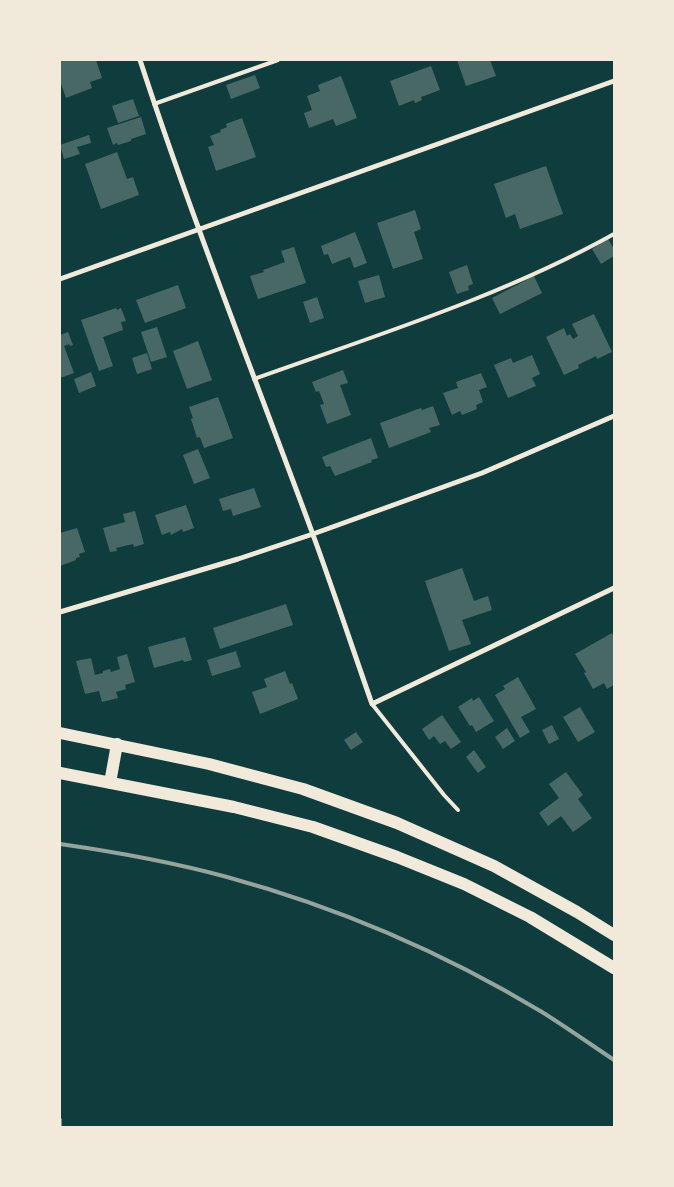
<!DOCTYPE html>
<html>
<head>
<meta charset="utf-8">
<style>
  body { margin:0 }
  #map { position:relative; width:674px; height:1187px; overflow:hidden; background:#0f3d3e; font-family:"Golos Text",sans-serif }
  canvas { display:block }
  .frame { position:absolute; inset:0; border:61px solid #f1e9da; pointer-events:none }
</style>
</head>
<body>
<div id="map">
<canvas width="674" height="1187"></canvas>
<div class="frame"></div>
</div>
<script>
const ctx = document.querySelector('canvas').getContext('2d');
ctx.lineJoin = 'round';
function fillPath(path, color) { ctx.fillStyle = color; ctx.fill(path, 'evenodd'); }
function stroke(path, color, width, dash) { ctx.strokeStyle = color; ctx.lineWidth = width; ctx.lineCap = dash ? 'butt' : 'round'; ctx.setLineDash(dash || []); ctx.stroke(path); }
fillPath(new Path2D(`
  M60,60h36l6,18 -12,4 2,6 -26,10 -6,-17z
  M457,60h33l6,16 -30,10z
  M431,66l9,24 -19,7 1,3 -7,3 -1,-3 -15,6 -9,-25z
  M255,75l5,13 -29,11 -5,-14z
  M341,76l16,42 -21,8 -3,-7 -24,9 -5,-15 8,-3 -5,-14 13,-5 -2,-6z
  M133,99l6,17 -21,7 -6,-17z
  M141,117l5,17 -15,5v2l-13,4 -1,-2 -4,2 -6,-17z
  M242,118l14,39 -40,14 -8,-24 6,-2 -4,-9 11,-4 -1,-2 7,-3 -1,-3z
  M89,135l2,8 -14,4 3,7 -16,5 -4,-14z
  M117,152l10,27 6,-2 6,18 -38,14 -16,-45z
  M546,166l17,48 -43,15 -5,-15 -9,4 -12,-34z
  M415,210l6,19 -7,3 9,27 -30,10 -16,-46z
  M355,232l12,31 -13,5 -4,-11 -18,7 -4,-10 -4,1 -3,-9z
  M608,239l6,10v7l-13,8 -9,-15z
  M294,247l12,36 -48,16 -8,-23 14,-4 -1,-2 22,-8 -4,-11z
  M467,265l6,19 -5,2 1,4 -12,4 -8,-22z
  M379,275l6,22 -20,6 -7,-22z
  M534,276l8,17 -42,21 -8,-16z
  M178,285l8,23 -41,15 -9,-23z
  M317,297l7,21 -14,5 -7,-21z
  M116,308l1,2 4,-2 5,13 -5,1 2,8 -20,7 10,29 -14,5 -18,-51z
  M594,314l18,38 -15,7 -1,-3 -18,9 1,3 -15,7 -18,-38 18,-9 3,8 3,-2 3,5 5,-3 -6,-12z
  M157,327l10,30 -16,5 -10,-30z
  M68,332l5,13 -3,1 -1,-2 -5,2 10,27 -14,5v-43z
  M198,341l14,39 -25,9 -14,-38z
  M147,353l5,16 -15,5 -5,-16z
  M532,355l8,19 -8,4 4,8 -28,12 -14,-33 17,-7 2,5z
  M343,370l5,13 -8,2 11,30 -24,9 -7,-19 4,-1 -5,-13 -3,1 -4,-10z
  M91,372l5,14 -17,7 -5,-14z
  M481,373l6,14 -8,3 4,12 -7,3 1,4 -15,6 -2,-4 -8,4 -9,-22 15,-5 -2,-6z
  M218,397l15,41 -29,10 -4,-11 -3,1 -6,-19 2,-1 -4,-11z
  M433,406l7,19 -11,3 2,4 -42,16 -9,-25 41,-15 1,2z
  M371,438l7,20 -7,2 1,2 -37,14 -5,-10 -4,1 -4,-10z
  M198,449l12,29 -16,6 -11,-29z
  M254,488l7,19 -28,9 -2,-7 -8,2 -4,-12z
  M186,505l8,23 -11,4 -1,-3 -11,6 -1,-3 -8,3 -7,-20z
  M135,511l9,33 -10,3 -1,-3 -17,4 1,3 -7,1 -7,-24 22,-6 -2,-8z
  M77,528l8,24 -6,2 1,3 -4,1v2l-16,6v-33z
  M462,568l12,33 14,-5 4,14 -30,10 9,24 -22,7 -24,-70z
  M286,604l7,21 -73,24 -7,-21z
  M612,633l2,4v48l-7,4 -3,-6 -11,6 -9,-16 2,-1 -11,-18z
  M185,637l7,23 -8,2 -1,-2 -29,8 -6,-21z
  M236,651l5,16 -29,9 -5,-16z
  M127,654l8,28 -10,3 1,4 -10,3 2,6 -16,4 -3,-11 -14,3 -9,-33 15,-3 4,17 8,-2v-2l7,-2 1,3 9,-3 -3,-12z
  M285,671l5,13 2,-1 6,16 -38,15 -8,-22 15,-5 -3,-8z
  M518,677l18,32 -15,8 9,15 -10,6 -25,-43 10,-6 -2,-3z
  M479,697l15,24 -18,11 -4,-7 -2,1 -12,-19 14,-9 1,3z
  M580,707l15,25 -17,10 -15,-25z
  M442,715l19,27 -10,7 -6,-8 -5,3 -6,-8 -5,4 -7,-11z
  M552,725l7,14 -10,5 -7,-14z
  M507,728l8,13 -12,8 -8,-12z
  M356,732l7,10 -12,8 -7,-10z
  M474,750l12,17 -8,6 -12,-16z
  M566,772l17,23 -5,4 14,19 -19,14 -12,-16 -13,10 -9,-13 20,-15 -10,-14z`), '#486865');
stroke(new Path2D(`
  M60,1119v8`), '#f1e9da', 3);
stroke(new Path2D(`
  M154,104l124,-44
  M254,379c120,-43 249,-83 360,-145
  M372,704l72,91 14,15`), '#f1e9da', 4);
stroke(new Path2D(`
  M140,60c52,159 114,315 172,472 21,57 40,115 60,172l242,-116
  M60,279l554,-198
  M60,612l178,-53 75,-25 169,-61 132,-57`), '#f1e9da', 5);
stroke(new Path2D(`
  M60,733l149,31 94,25 94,34 97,43 83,46 37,23
  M60,773l174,34 79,20 84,30 67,27 66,33 84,51
  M110,783l7,-39`), '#f1e9da', 12);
stroke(new Path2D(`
  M60,844c56,8 112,18 167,33 110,30 217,76 315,135 24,15 48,32 72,48`), '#97a49c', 4);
</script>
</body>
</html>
